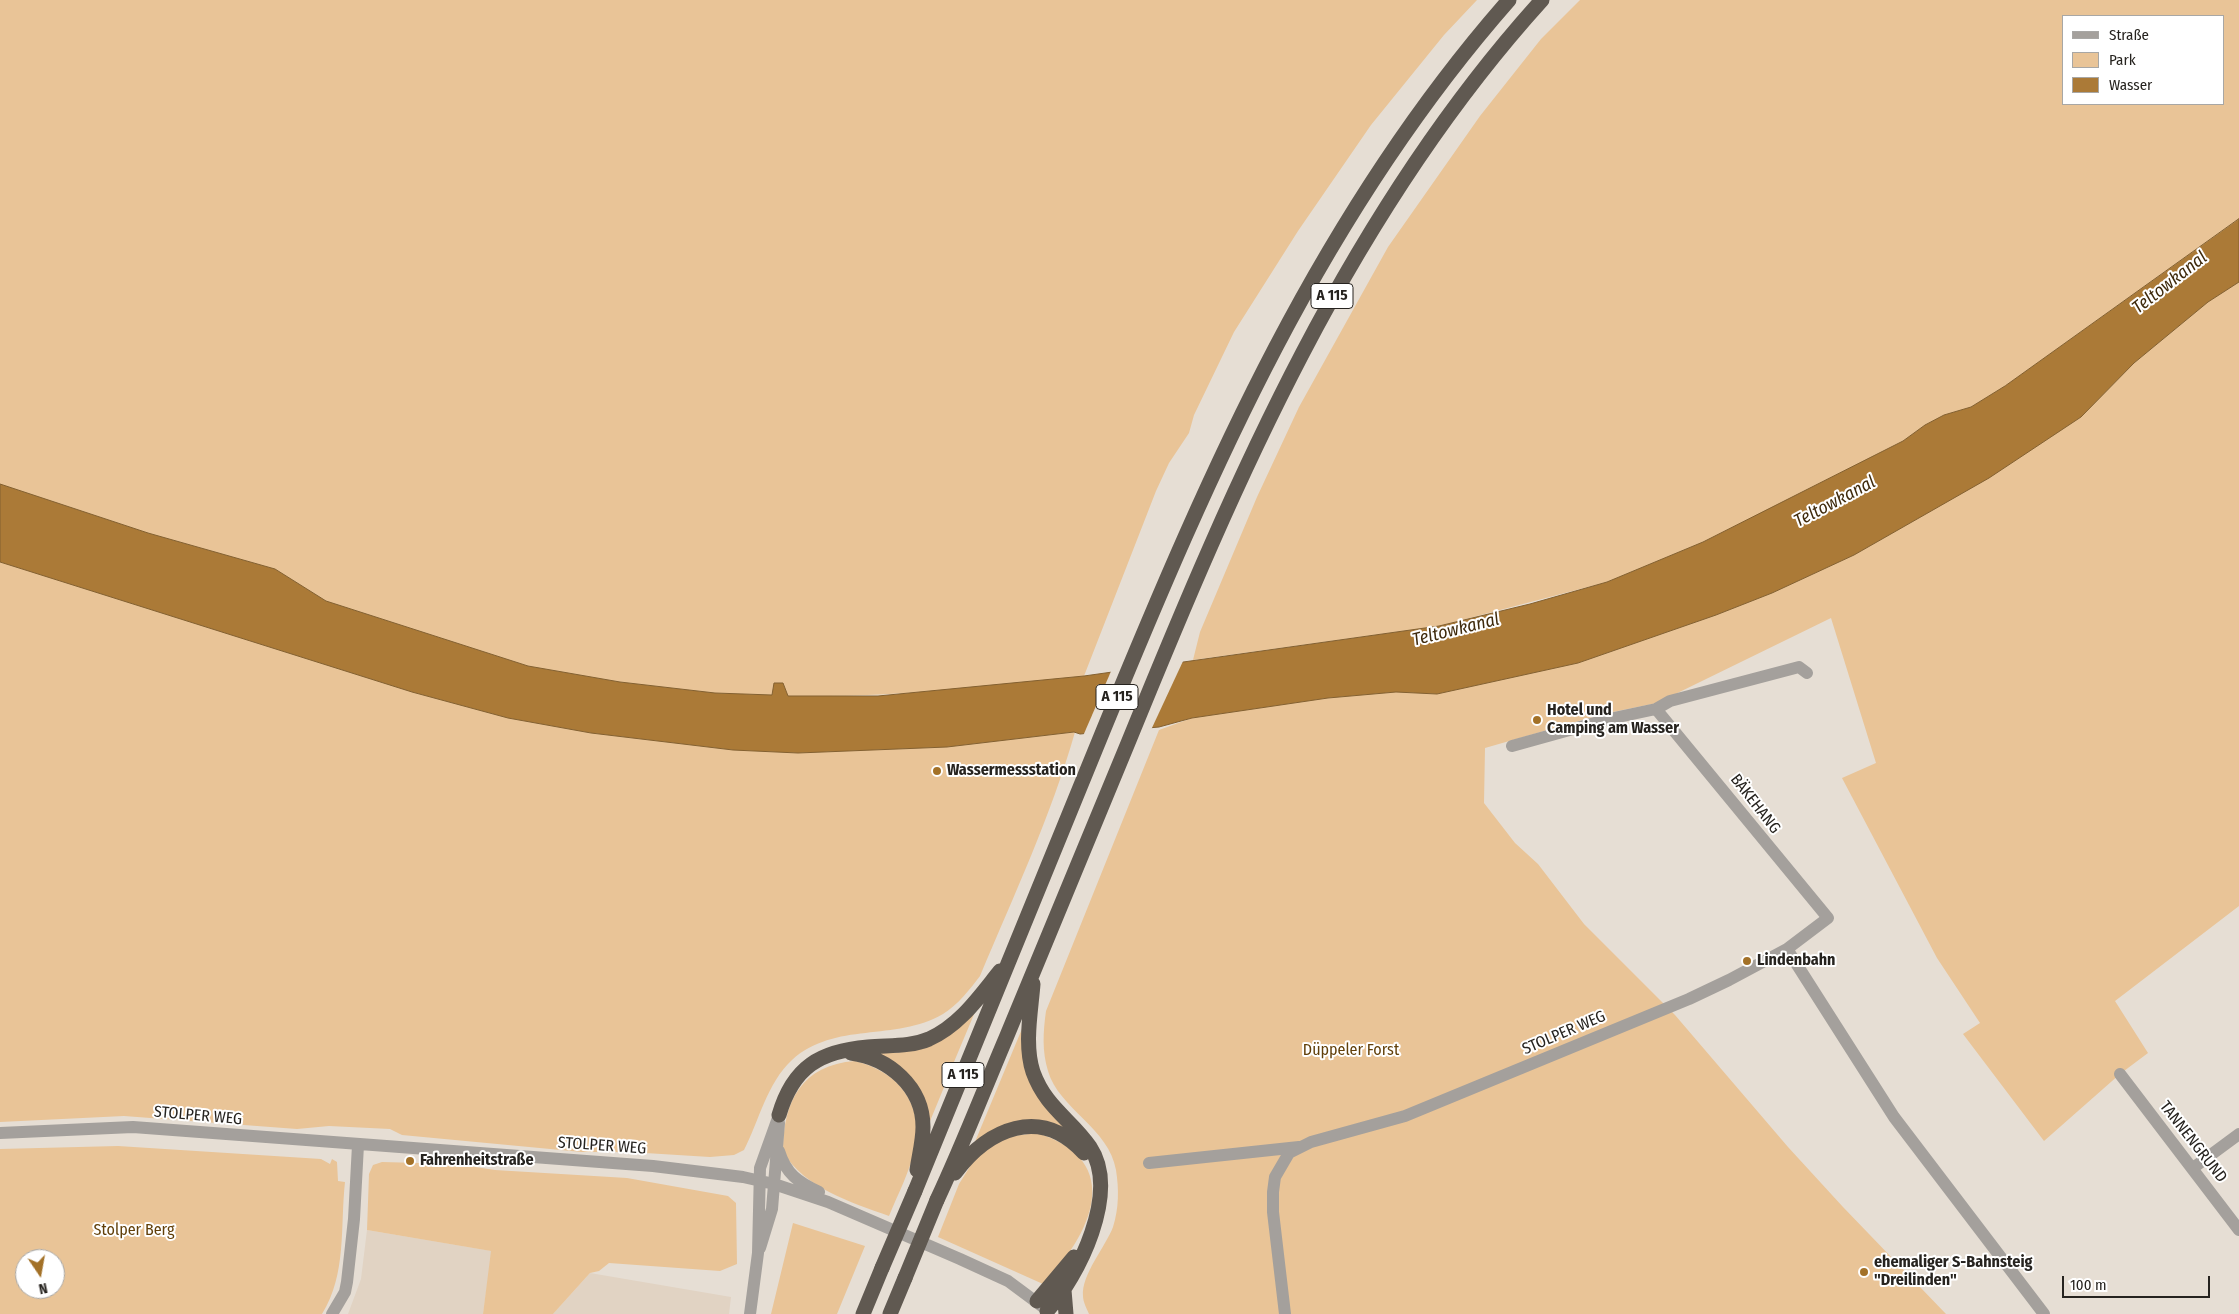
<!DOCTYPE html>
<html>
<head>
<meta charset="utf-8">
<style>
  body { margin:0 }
  #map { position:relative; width:2239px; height:1314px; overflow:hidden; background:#e6ded4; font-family:"Fira Sans Condensed",sans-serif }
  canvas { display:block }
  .legend { position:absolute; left:2062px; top:15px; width:162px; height:90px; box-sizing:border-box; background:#fff; border:1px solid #a8a7a5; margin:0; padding:6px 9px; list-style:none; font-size:15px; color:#26231f }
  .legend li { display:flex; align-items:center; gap:10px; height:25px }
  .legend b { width:25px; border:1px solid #a8a7a5 }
  .north { position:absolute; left:15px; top:1249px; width:50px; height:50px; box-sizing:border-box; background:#fff; border:1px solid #a8a7a5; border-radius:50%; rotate:168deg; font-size:14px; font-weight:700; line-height:20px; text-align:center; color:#26231f }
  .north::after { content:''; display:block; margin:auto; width:18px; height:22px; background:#a37127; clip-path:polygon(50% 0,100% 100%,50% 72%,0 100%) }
  .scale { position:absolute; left:2062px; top:1276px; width:148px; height:22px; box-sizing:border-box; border:2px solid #26231f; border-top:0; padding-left:6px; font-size:15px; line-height:18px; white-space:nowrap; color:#26231f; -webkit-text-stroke:4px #fff; paint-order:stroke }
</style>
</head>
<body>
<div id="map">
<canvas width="2239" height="1314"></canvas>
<ul class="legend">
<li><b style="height:6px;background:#a4a09c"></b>Straße</li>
<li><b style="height:14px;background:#e9c497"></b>Park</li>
<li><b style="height:14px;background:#ab7a37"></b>Wasser</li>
</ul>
<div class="north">N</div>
<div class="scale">100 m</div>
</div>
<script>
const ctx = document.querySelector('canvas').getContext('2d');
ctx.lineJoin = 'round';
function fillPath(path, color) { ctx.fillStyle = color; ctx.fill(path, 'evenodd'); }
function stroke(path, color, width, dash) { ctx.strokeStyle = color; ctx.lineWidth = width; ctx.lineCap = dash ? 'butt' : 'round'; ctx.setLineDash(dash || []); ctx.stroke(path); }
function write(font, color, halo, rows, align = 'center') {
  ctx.font = font + ' "Fira Sans Condensed",sans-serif'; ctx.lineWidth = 4; ctx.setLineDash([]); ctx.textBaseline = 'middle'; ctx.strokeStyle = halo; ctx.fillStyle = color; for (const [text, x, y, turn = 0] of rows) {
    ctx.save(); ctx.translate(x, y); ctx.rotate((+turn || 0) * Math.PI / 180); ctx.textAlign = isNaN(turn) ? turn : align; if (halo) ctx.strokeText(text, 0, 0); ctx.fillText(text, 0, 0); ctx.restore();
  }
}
fillPath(new Path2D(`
  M367,1230l125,21 -9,63h-135l13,-35z
  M590,1273l141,24 -2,17h-176z`), '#e1d3c3');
fillPath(new Path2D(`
  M0,0h1477l-33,35 -73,90 -73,106 -64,101 -40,83 -5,18 -20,30 -13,28 -72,185c-98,11 -196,22 -296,20l-5,-12 -8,-1 -3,12 -57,-2 -95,-11 -92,-16 -202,-65 -51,-32 -127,-36 -148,-49z
  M1580,0h659v219l-234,167 -34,21 -27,8 -19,10 -22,16 -130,67 -70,34 -96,40 -168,44 -246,34 7,-28 57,-135 42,-90 89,-160 92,-131 61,-77zM2063,16h160v88h-160z
  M2239,282v624l-124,95 33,52 -28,21 -76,67 -81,-107 17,-11 -43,-65 -95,-180 34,-15 -45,-145 -174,85 -54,11 -118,34 -1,55 31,40 23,21 46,60 91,91 113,132 55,60 103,107h-857c-2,-5 -6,-12 -6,-18 -2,-21 23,-50 30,-69 6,-19 6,-38 3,-57 -7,-42 -57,-61 -68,-99 -6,-20 -5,-38 -2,-60l113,-281 33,-12 136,-20 68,-6 41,2 141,-31 138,-48 56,-22 82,-38 61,-35 74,-43 92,-60 53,-54 74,-61z
  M0,562l412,130 96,26 83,15 142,17 65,3 149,-6 128,-15c-24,84 -61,163 -95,244 -10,13 -22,29 -37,38 -48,28 -108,7 -151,46 -25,23 -33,61 -48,90l-10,5 -24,2 -81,-5h-47l-180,-17 -12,-6 -61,-3 -32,3 -173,-13 -124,6z
  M975,1012l-24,57 -2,-1 -4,11 2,1 -19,46 -7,-24 -54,-49h28l18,-3z
  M1024,1024v24l50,88 -30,-11 -72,24z
  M855,1061c42,10 69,42 60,87 -5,23 -17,46 -26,68 -39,-14 -84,-28 -106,-64 0,-51 19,-87 72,-91z
  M1037,1133c90,28 54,102 6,151l-105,-47 21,-53 17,-27 29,-20z
  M118,1146l203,13 9,5 2,-5 5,3 1,19 7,1c-5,45 2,92 -23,132h-322v-165zM25,1259h30v30h-30z
  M382,1162l74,2 39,6 132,8 101,18 8,7 1,61 -17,7 -111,-8 -10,8 -9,2 -37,41h-70l8,-63 -124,-21 2,-56 4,-9z
  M793,1223l72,23 -28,68h-66z`), '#e9c497');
const water = new Path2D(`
  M2239,219v63l-31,20 -74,61 -53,54 -92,61 -135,77 -82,38 -56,22 -138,48 -141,31 -41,-2 -68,6 -136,20 -33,9 -79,7 -6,-2 -127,15 -149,6 -65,-3 -142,-17 -83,-15 -96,-26 -412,-130v-78l148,49 127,36 51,32 202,65 92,16 95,11 57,2 2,-12h9l5,13h90l206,-20 355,-50 91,-22 77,-22 96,-40 200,-101 22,-16 19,-10 27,-8 34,-21z`);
fillPath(water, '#ab7a37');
stroke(water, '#836030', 1);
fillPath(new Path2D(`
  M1184,659l-33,71 -68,6 29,-67z`), '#e6ded4');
stroke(new Path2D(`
  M1512,746l97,-27 47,-10 14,-8 129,-34 8,6
  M1787,949l107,168 150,197
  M2120,1074l119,156
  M0,1133l133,-6 520,39 90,11 31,7 54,18 132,57 48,22 35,26
  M779,1151c7,23 19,31 40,41
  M1149,1163l150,-16
  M2193,1168l46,-34
  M760,1248l12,-39 7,-86
  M332,1314l13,-22 2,-10 7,-63 4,-74
  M750,1314l8,-61 2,-85 19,-53
  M1285,1314l-12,-102v-20l2,-15 14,-24 22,-11 94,-26 284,-117 40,-19 58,-31 41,-31 -172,-209`), '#a4a09c', 12);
stroke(new Path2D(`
  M1033,984c-2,27 -9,61 0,88 13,36 38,47 57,75 30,45 -11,129 -43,164
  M851,1053c38,5 72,34 72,74 0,14 -4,29 -6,43
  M779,1115c14,-48 41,-64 89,-68 20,-2 42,0 61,-8 31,-14 50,-42 71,-68
  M955,1173c33,-44 85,-68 129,-20
  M915,1191c63,-153 125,-307 188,-460 108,-263 217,-516 406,-731
  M937,1200c25,-53 46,-108 69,-162 41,-98 82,-196 122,-295 107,-263 221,-530 414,-743
  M1064,1290l2,24
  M1037,1301l37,-44
  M863,1314l19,-46
  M890,1314l15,-36`), '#605951', 15);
stroke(new Path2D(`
  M882,1268l33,-77
  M905,1278l32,-78`), '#605951', 15);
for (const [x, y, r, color] of [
  [1537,720,5,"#a37127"],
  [937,771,5,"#a37127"],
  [1747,961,5,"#a37127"],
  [410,1161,5,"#a37127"],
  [1864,1272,5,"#a37127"]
]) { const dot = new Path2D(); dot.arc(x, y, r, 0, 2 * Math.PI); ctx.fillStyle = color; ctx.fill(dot); stroke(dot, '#fff', 2); }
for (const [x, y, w] of [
  [1332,296,42],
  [1117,697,42],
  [963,1075,42]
]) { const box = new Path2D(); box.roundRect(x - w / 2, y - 12.5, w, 25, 4); ctx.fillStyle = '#fff'; ctx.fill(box); stroke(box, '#26231f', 1); }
write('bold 15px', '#26231f', null, [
  ["A 115",1332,296],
  ["A 115",1117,697],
  ["A 115",963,1075]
]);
write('bold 16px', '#26231f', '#fff', [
  ["Hotel und",1547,711],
  ["Camping am Wasser",1547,729],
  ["Wassermessstation",947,771],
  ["Lindenbahn",1757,961],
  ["Fahrenheitstraße",420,1161],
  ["ehemaliger S-Bahnsteig",1874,1263],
  ["\"Dreilinden\"",1874,1281]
], 'left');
write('16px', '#26231f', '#fff', [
  ["BÄKEHANG",1755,804,52],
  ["STOLPER WEG",1564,1033,-23],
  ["STOLPER WEG",198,1116,5],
  ["TANNENGRUND",2193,1142,52],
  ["STOLPER WEG",602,1146,4]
]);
write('16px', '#613f09', '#fff', [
  ["Düppeler Forst",1351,1051],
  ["Stolper Berg",134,1231]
]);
write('italic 18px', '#3f2a0c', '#fff', [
  ["Teltowkanal",2170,283,-38],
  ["Teltowkanal",1835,502,-28],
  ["Teltowkanal",1456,630,-14]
]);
</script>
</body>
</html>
